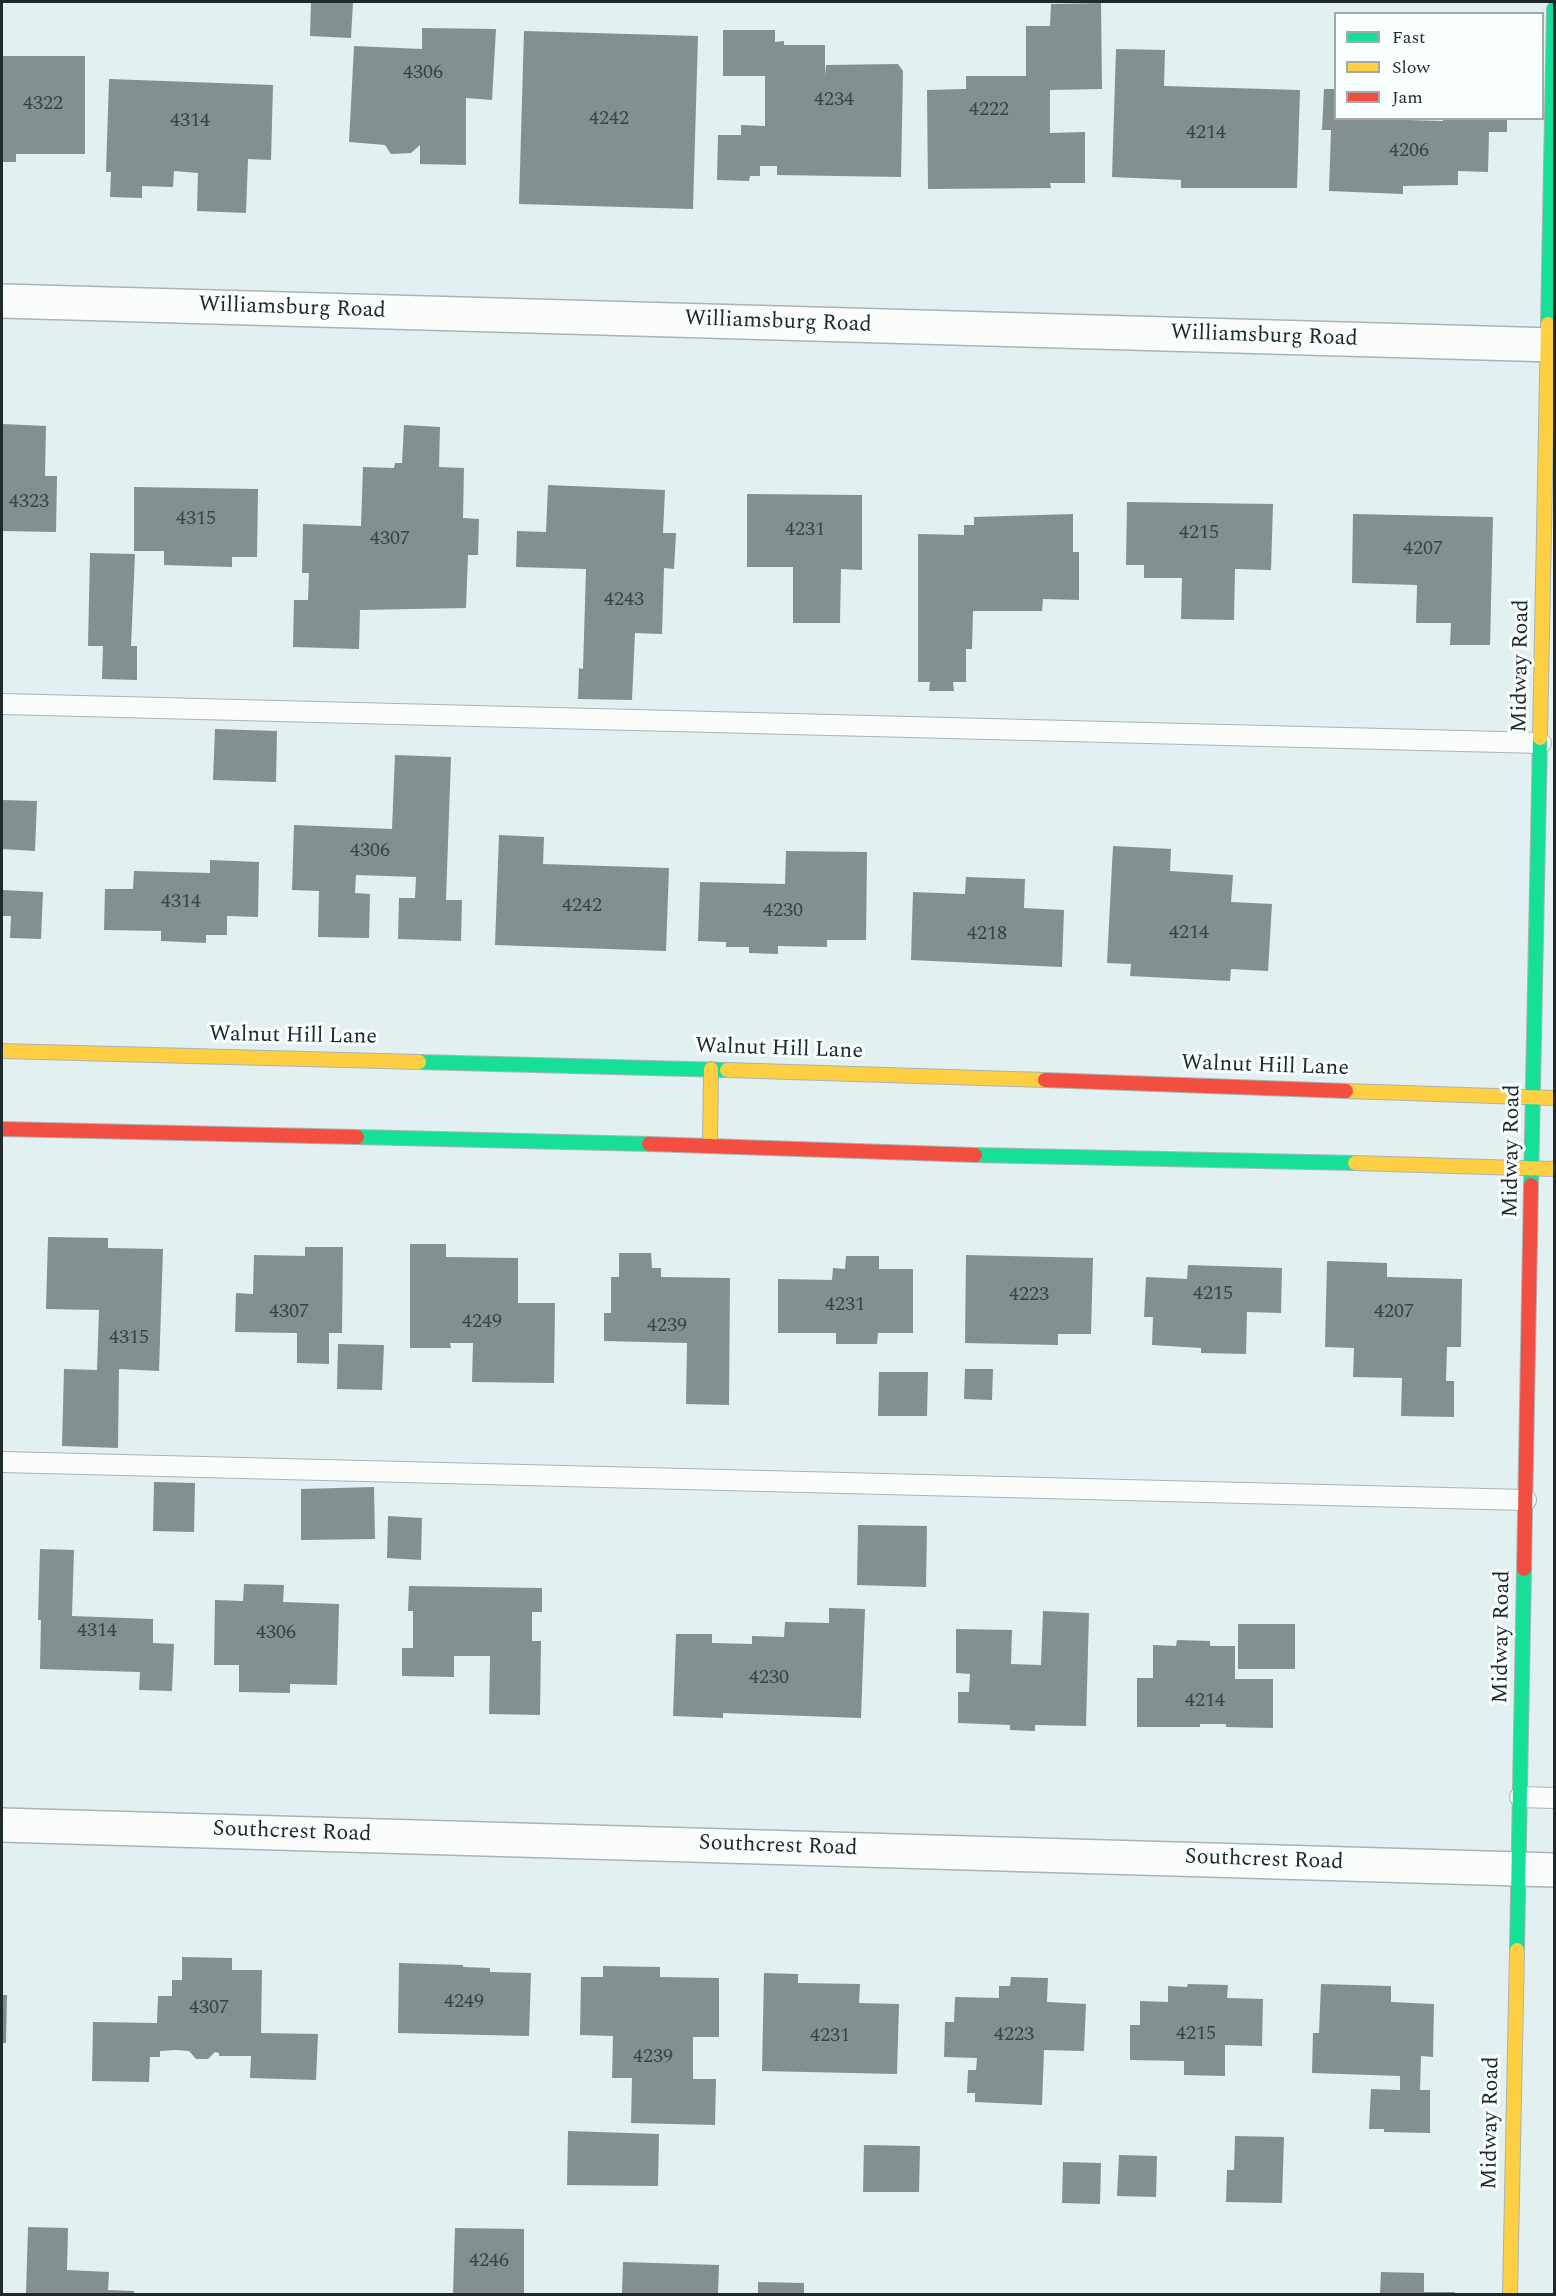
<!DOCTYPE html>
<html>
<head>
<meta charset="utf-8">
<style>
  body { margin:0 }
  #map { position:relative; width:1556px; height:2296px; overflow:hidden; background:#e2f0f2; font-family:Spectral,serif }
  canvas { display:block }
  .frame { position:absolute; inset:0; border:3px solid #202a2c; pointer-events:none }
  .legend { position:absolute; left:1334px; top:12px; width:210px; height:108px; box-sizing:border-box; background:#f9feff; border:2px solid #a2a9ab; margin:0; padding:8px 10px; list-style:none; font-size:18px; color:#202a2c }
  .legend li { display:flex; align-items:center; gap:12px; height:30px }
  .legend b { width:30px; border:2px solid #a2a9ab }
</style>
</head>
<body>
<div id="map">
<canvas width="1556" height="2296"></canvas>
<div class="frame"></div>
<ul class="legend">
<li><b style="height:8px;background:#16e098"></b>Fast</li>
<li><b style="height:8px;background:#ffcf43"></b>Slow</li>
<li><b style="height:8px;background:#f24e42"></b>Jam</li>
</ul>
</div>
<script>
const ctx = document.querySelector('canvas').getContext('2d');
ctx.lineJoin = 'round';
function fillPath(path, color) { ctx.fillStyle = color; ctx.fill(path, 'evenodd'); }
function stroke(path, color, width, dash) { ctx.strokeStyle = color; ctx.lineWidth = width; ctx.lineCap = dash ? 'butt' : 'round'; ctx.setLineDash(dash || []); ctx.stroke(path); }
function write(font, color, halo, rows, align = 'center') {
  ctx.font = font + ' Spectral,serif'; ctx.lineWidth = 6; ctx.setLineDash([]); ctx.textBaseline = 'middle'; ctx.strokeStyle = halo; ctx.fillStyle = color; for (const [text, x, y, turn = 0] of rows) {
    ctx.save(); ctx.translate(x, y); ctx.rotate((+turn || 0) * Math.PI / 180); ctx.textAlign = isNaN(turn) ? turn : align; if (halo) ctx.strokeText(text, 0, 0); ctx.fillText(text, 0, 0); ctx.restore();
  }
}
fillPath(new Path2D(`
  M311,2h42l-2,36 -41,-2z
  M1101,3l1,86 -52,1v43l35,-1v51h-35l1,5 -123,1 -1,-99 39,-1v-13h60v-50h24l1,-22z
  M422,28l74,1 -4,71 -26,-2v67l-46,-1v-19l-9,8 -20,1 -6,-9 -36,-3 5,-96 68,3z
  M723,30h52v12l9,-1v4h41v32l1,-12 72,-1 5,7 -2,106 -124,-2v-9h-17v10h-10l-1,5 -32,-1 1,-45h23v-10l24,1v-50h-42z
  M524,31l174,5 -5,173 -174,-5z
  M1116,49l49,1 -1,36 136,4 -3,98h-116v-8l-69,-3z
  M2,56h83v98h-69v8h-14z
  M109,79l164,6 -2,75 -23,-1 -2,54 -49,-2 1,-38 -24,-2 -1,16 -31,-1v12l-32,-1 1,-25h-5z
  M1324,89h12v29l107,3v-3h64v14h-18l-1,40 -30,-1v14l-55,1v8l-74,-3 2,-61h-9z
  M2,424l44,2 -1,50h12l-1,56 -54,-1z
  M404,425l36,2 -1,40 25,1 -1,50 16,1 -1,36h-10l-2,53 -106,2 -1,39 -66,-2 1,-47h14l1,-27h-7l1,-49 58,2 2,-59 31,1 1,-5h7z
  M548,485l117,5 -2,43h13l-2,36 -10,-1 -2,66 -27,-1 -3,67 -54,-1 1,-31 4,1 3,-100 -70,-2 1,-36 29,1z
  M134,487l124,2 -1,68h-25v10l-68,-2v-14h-30z
  M747,494l115,1v75l-21,-1 -1,54h-47v-56h-46z
  M1127,502l146,2 -2,66 -36,-1 -1,51 -53,-1 1,-41h-38v-13h-18z
  M1073,514v38h6v48l-36,-1 -1,12h-69l-1,38h-6v33h-13l1,9h-25l1,-9h-12v-148l46,1v-10h10v-8z
  M1353,514l140,3 -3,128h-40l1,-22h-35l1,-38 -65,-2z
  M90,553l45,1 -4,92h6v34l-35,-1 1,-33h-15z
  M215,729l62,2 -1,51 -63,-2z
  M395,755l56,2 -5,143h16l-1,41 -63,-2 1,-41h16l1,-21 -60,-2 -1,18 15,1 -1,44 -51,-1 1,-46 -27,-1 2,-65 98,4z
  M2,800l35,1 -2,50 -33,-2z
  M499,835l45,2 -1,27 126,4 -3,83 -171,-6z
  M1113,846l58,3 -1,22 63,4 -2,27 41,2 -4,67 -37,-2 -1,12 -100,-5 1,-12 -24,-1z
  M786,851l81,1 -1,88h-39v7l-49,-1v8l-29,-1v-6h-23v-5l-28,-1 2,-59 85,2z
  M210,860l49,2 -1,55 -31,-1v19h-21v8l-45,-2v-10l-57,-1 1,-41h28l1,-18 76,2z
  M966,877l59,2 -1,29 40,2 -2,57 -151,-7 2,-68 52,2z
  M2,890l41,2 -2,47 -31,-1 1,-22h-9z
  M48,1237l60,1v10l55,1 -4,122 -40,-2 -1,79 -56,-2 2,-77 33,1 2,-60 -53,-1z
  M410,1244h36v13l72,1v45h37l-1,80 -82,-1 1,-39h-23l1,5h-41z
  M305,1247h38l-1,86h-13v31l-32,-1v-30l-62,-1 1,-39 17,1 1,-39 51,1z
  M619,1253h32l1,15h9v9l69,1 -1,127 -43,-1 1,-61 -83,-2v-28h7v-36h8z
  M966,1255l127,3 -2,76h-33v11l-93,-2z
  M846,1256h33v13h34v64h-35l-1,11h-41v-11h-58v-54l54,1 1,-12 12,1z
  M1327,1261l60,2v14l75,2 -1,68h-14l-1,34h8v36l-53,-1 1,-38 -49,-1 1,-29 -29,-1z
  M1188,1265l94,3 -1,45 -34,-1 -1,42 -45,-1v-5l-49,-3 1,-28h-9l2,-40 41,2z
  M338,1344l46,1 -2,45 -45,-1z
  M965,1369h28l-1,31 -28,-1z
  M879,1372h49l-1,44h-49z
  M154,1482l41,1 -1,49 -41,-1z
  M374,1487l1,52 -74,1v-51z
  M388,1516l34,2 -1,42 -34,-2z
  M858,1525l69,1 -1,61 -69,-2z
  M40,1549l34,1 -2,66 81,3v24l21,1 -2,47 -33,-1 1,-18 -100,-3 1,-49h-3z
  M244,1584l40,1 -1,17 56,2 -2,81 -47,-1v9l-51,-1v-27h-25l1,-65 28,1z
  M409,1586l133,2v24h-10v29h9l-1,74 -51,-1 1,-58h-36v21l-52,-1v-28h11v-37h-5z
  M829,1608l36,1 -4,109 -138,-5v5l-50,-2 3,-82h36v9l40,1v-8l32,1 1,-15 44,1z
  M1043,1611l46,2 -3,113 -51,-1v6l-25,-1v-5l-52,-2v-31h11l1,-18 -14,-1v-44l56,1 -1,34 30,1z
  M1238,1624h57v45h-57z
  M1177,1640l33,1v5h25v33h38v49l-47,-1v-3h-26v3h-63v-49h16v-33l23,1z
  M182,1957l50,1v12h30l-1,63 57,1 -2,46 -66,-2 1,-22h-32v-3l-4,-1 -7,7h-12l-7,-8 -14,-1 -15,1v6h-10l-1,25 -57,-1 1,-59 64,1 1,-27h14v-16h10z
  M399,1963l64,2v2l27,1v4l41,1 -2,63 -131,-3z
  M603,1966l57,1v10l59,1v59h-26v42h23l-1,46 -84,-2 1,-45h-20l1,-42 -33,-1 1,-58h22z
  M764,1973l34,1v9l62,1 -1,19 40,1 -2,70 -135,-3z
  M1011,1977l37,1 -1,24 39,2 -2,47 -40,-1 -2,55 -67,-3v-9h-8l1,-23h8l1,-12 -33,-1 1,-35h9l1,-25 44,1v-12h11z
  M1188,1984l40,1 -1,13 36,1 -1,47 -37,-1v31l-41,-1v-14l-54,-1v-35h10v-24l28,1v-16l19,1z
  M1321,1984l70,2v16l43,2 -1,53 -12,-1 -1,34h10v43l-46,-1v-3h-15l2,-40 29,1v-14l-88,-3 1,-40h6z
  M2,1995h5l-1,48h-4z
  M568,2131l91,3 -1,52 -91,-1z
  M1235,2136l49,1 -2,66 -56,-1 1,-32h7z
  M864,2145l56,1 -1,46h-56z
  M1119,2155l38,1 -1,41 -39,-1z
  M1063,2162l38,1 -1,41 -38,-1z
  M28,2227l40,1 -1,42 42,2 -1,18 26,1v3h-108z
  M455,2228l69,1v65h-71z
  M623,2262l96,3 -1,29h-96z
  M1381,2272l43,1v19h31v2h-75z
  M758,2282l46,1v11h-46z`), '#848f91');
const lane = new Path2D(`
  M2,704l1539,39
  M2,1462l1524,38
  M1520,1797l34,1`);
const street = new Path2D(`
  M2,301l1552,44
  M2,1825l1552,45`);
const fast = new Path2D(`
  M1548,324l6,-315
  M419,1062l308,8
  M357,1137l292,7
  M975,1155l380,8
  M1531,1185l9,-447
  M1517,1950l7,-381`);
const slow = new Path2D(`
  M1540,738l8,-414
  M2,1051l417,11
  M727,1070l318,10
  M1346,1091l208,7
  M710,1145l1,-76
  M1355,1163l199,6
  M1510,2294l7,-344`);
const jam = new Path2D(`
  M1045,1080l301,11
  M2,1129l355,8
  M649,1144l326,11
  M1524,1569l7,-384`);
stroke(lane, '#a8b4b5', 22);
stroke(street, '#a8b4b5', 36);
stroke(fast, '#a8b4b5', 16);
stroke(slow, '#a8b4b5', 16);
stroke(jam, '#a8b4b5', 16);
stroke(lane, '#fbfdfd', 20);
stroke(street, '#fbfdfd', 33);
stroke(fast, '#16e098', 14);
stroke(slow, '#ffcf43', 14);
stroke(jam, '#f24e42', 14);
write('20px', '#394345', null, [
  ["4306",423,74],
  ["4234",834,101],
  ["4322",43,105],
  ["4222",989,111],
  ["4242",609,120],
  ["4314",190,122],
  ["4214",1206,134],
  ["4206",1409,152],
  ["4323",29,503],
  ["4315",196,520],
  ["4231",805,531],
  ["4215",1199,534],
  ["4307",390,540],
  ["4207",1423,550],
  ["4243",624,601],
  ["4306",370,852],
  ["4314",181,903],
  ["4242",582,907],
  ["4230",783,912],
  ["4214",1189,934],
  ["4218",987,935],
  ["4215",1213,1295],
  ["4223",1029,1296],
  ["4231",845,1306],
  ["4307",289,1313],
  ["4207",1394,1313],
  ["4249",482,1323],
  ["4239",667,1327],
  ["4315",129,1339],
  ["4314",97,1632],
  ["4306",276,1634],
  ["4230",769,1679],
  ["4214",1205,1702],
  ["4249",464,2003],
  ["4307",209,2009],
  ["4215",1196,2035],
  ["4223",1014,2036],
  ["4231",830,2037],
  ["4239",653,2058],
  ["4246",489,2262]
]);
write('22px', '#202a2c', '#f9feff', [
  ["Williamsburg Road",292,309,2],
  ["Williamsburg Road",778,323,2],
  ["Williamsburg Road",1264,337,2],
  ["Midway Road",1522,666,-89],
  ["Walnut Hill Lane",293,1037,1],
  ["Walnut Hill Lane",779,1050,2],
  ["Walnut Hill Lane",1265,1067,2],
  ["Midway Road",1513,1151,-89],
  ["Midway Road",1503,1637,-89],
  ["Southcrest Road",292,1833,2],
  ["Southcrest Road",778,1847,2],
  ["Southcrest Road",1264,1861,2],
  ["Midway Road",1492,2123,-89]
]);
</script>
</body>
</html>
